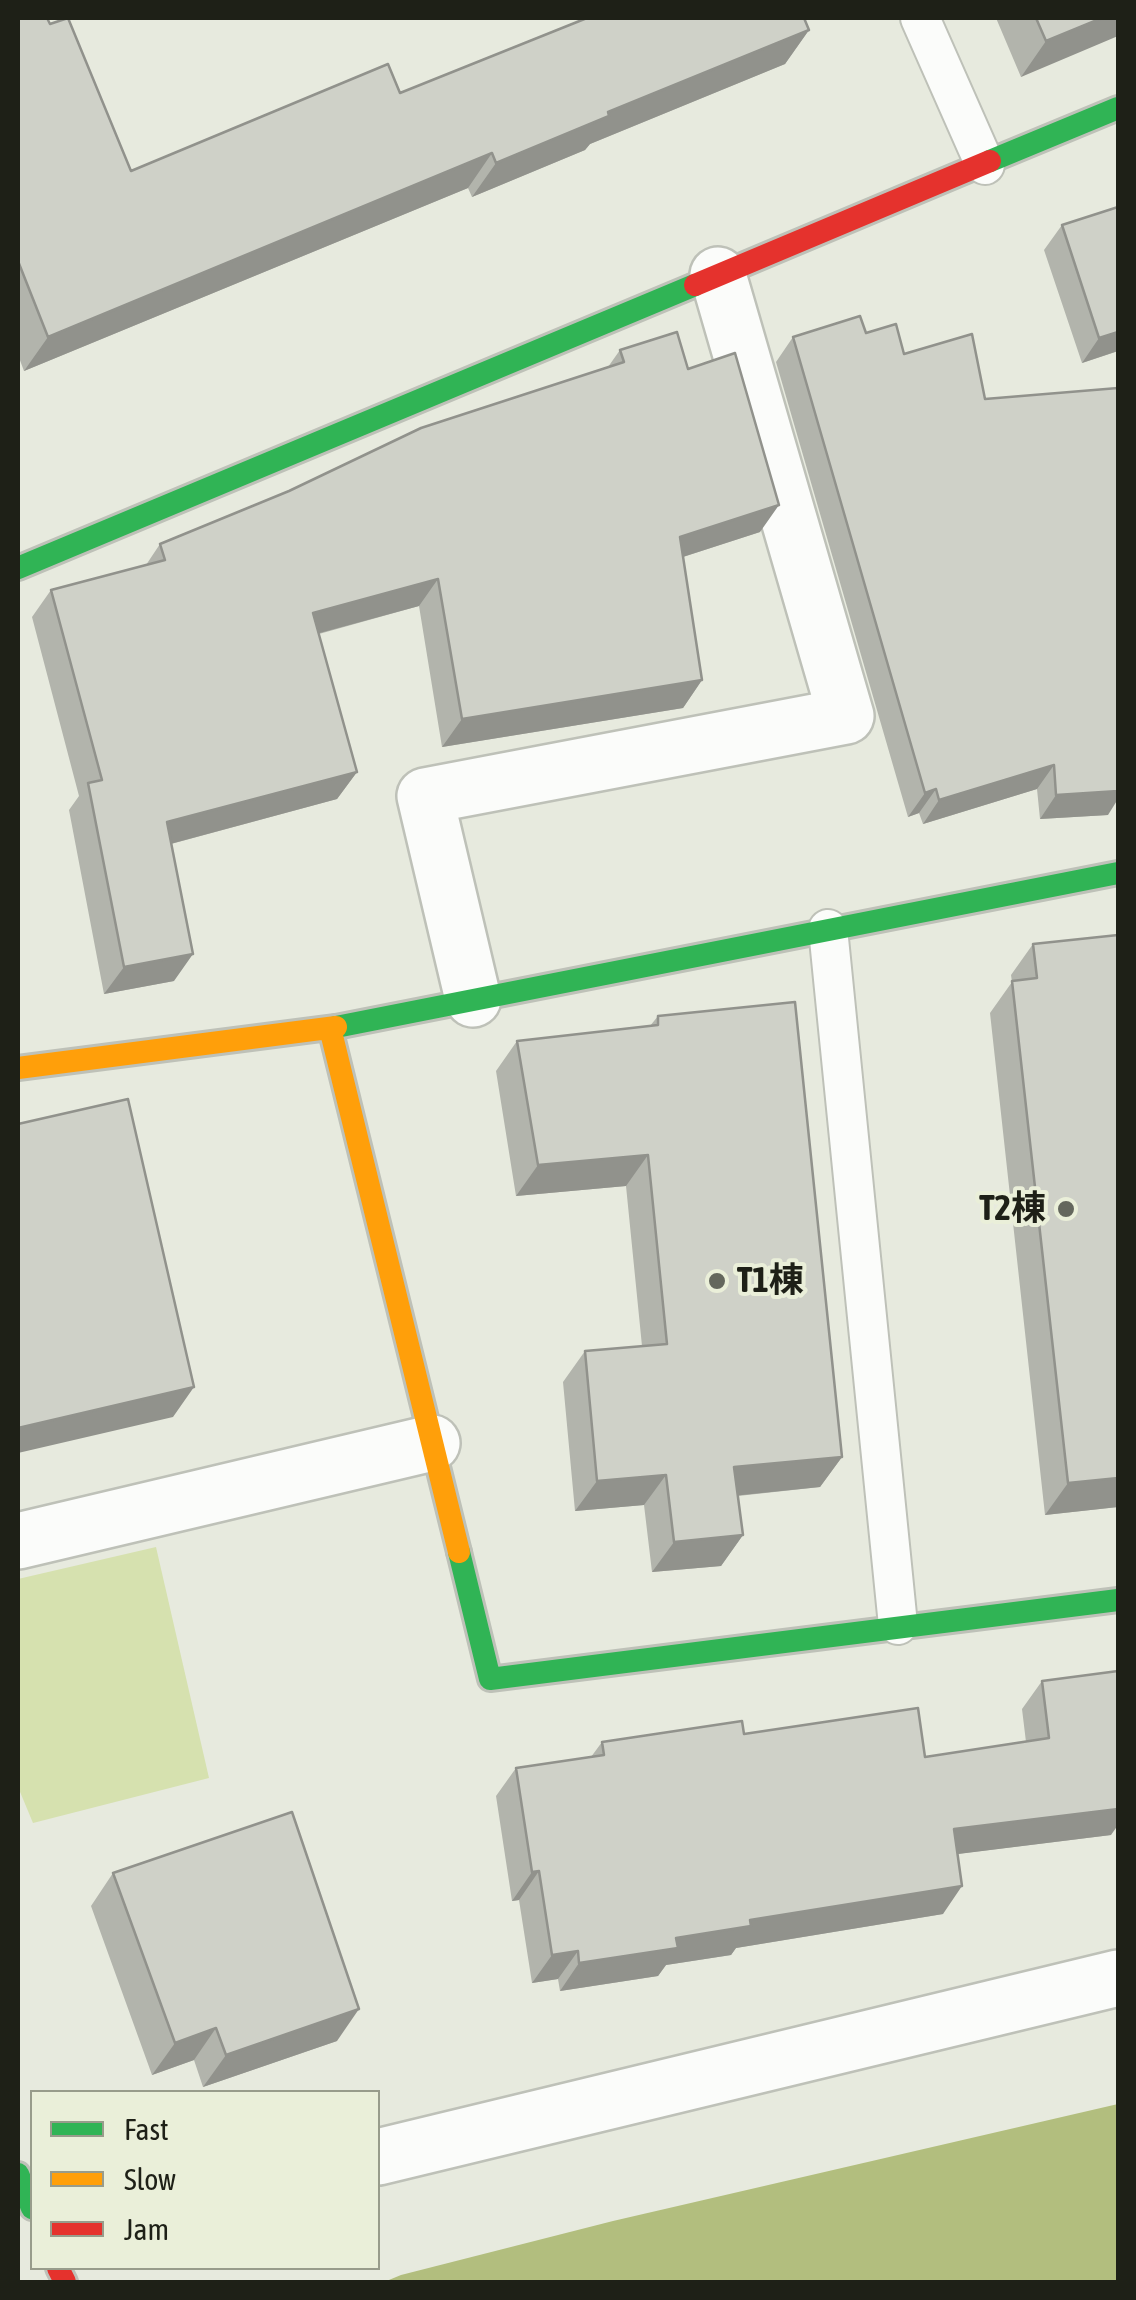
<!DOCTYPE html>
<html>
<head>
<meta charset="utf-8">
<style>
  body { margin:0 }
  #map { position:relative; width:1136px; height:2300px; overflow:hidden; background:#e7eade; font-family:"Asap Condensed",sans-serif }
  canvas { display:block }
  .frame { position:absolute; inset:0; border:20px solid #1e2017; pointer-events:none }
  .legend { position:absolute; left:30px; top:2090px; width:350px; height:180px; box-sizing:border-box; background:#eaefd9; border:2px solid #989c8b; margin:0; padding:12px 18px; list-style:none; font-size:30px; color:#1e2017 }
  .legend li { display:flex; align-items:center; gap:20px; height:50px }
  .legend b { width:50px; border:2px solid #989c8b }
</style>
</head>
<body>
<div id="map">
<canvas width="1136" height="2300"></canvas>
<div class="frame"></div>
<ul class="legend">
<li><b style="height:12px;background:#30b455"></b>Fast</li>
<li><b style="height:12px;background:#ff9f0a"></b>Slow</li>
<li><b style="height:12px;background:#e5322d"></b>Jam</li>
</ul>
</div>
<script>
const ctx = document.querySelector('canvas').getContext('2d');
ctx.lineJoin = 'round';
function fillPath(path, color) { ctx.fillStyle = color; ctx.fill(path, 'evenodd'); }
function stroke(path, color, width, dash) { ctx.strokeStyle = color; ctx.lineWidth = width; ctx.lineCap = dash ? 'butt' : 'round'; ctx.setLineDash(dash || []); ctx.stroke(path); }
function write(font, color, halo, rows, align = 'center') {
  ctx.font = font + ' "Asap Condensed","Noto Sans JP",sans-serif'; ctx.lineWidth = 8; ctx.setLineDash([]); ctx.textBaseline = 'middle'; ctx.strokeStyle = halo; ctx.fillStyle = color; for (const [text, x, y, turn = 0] of rows) {
    ctx.save(); ctx.translate(x, y); ctx.rotate((+turn || 0) * Math.PI / 180); ctx.textAlign = isNaN(turn) ? turn : align; if (halo) ctx.strokeText(text, 0, 0); ctx.fillText(text, 0, 0); ctx.restore();
  }
}
fillPath(new Path2D(`
  M156,1547l53,231 -176,45 -15,-36v-208z`), '#d6e1af');
fillPath(new Path2D(`
  M1118,2104v178h-734l17,-7 212,-54z`), '#b2be7e');
const lane = new Path2D(`
  M920,18l65,147
  M828,929l70,696`);
const street = new Path2D(`
  M473,999l-48,-203 421,-80 -128,-441
  M18,1541l414,-98
  M378,2157l740,-179`);
const fast = new Path2D(`
  M990,161l128,-53
  M18,568l677,-283
  M336,1027l782,-154
  M459,1552l31,127 628,-79
  M18,2174l14,34`);
const slow = new Path2D(`
  M330,1028l129,524
  M18,1068l318,-41`);
const jam = new Path2D(`
  M695,285l295,-124
  M58,2268l7,14`);
stroke(lane, '#bec1b8', 42);
stroke(street, '#bec1b8', 60);
stroke(fast, '#bec1b8', 28);
stroke(slow, '#bec1b8', 28);
stroke(jam, '#bec1b8', 28);
stroke(lane, '#fbfcfa', 38);
stroke(street, '#fbfcfa', 55);
stroke(fast, '#30b455', 22);
stroke(slow, '#ff9f0a', 22);
stroke(jam, '#e5322d', 22);
fillPath(new Path2D(`
  M18,18l113,153 269,-78 409,-63 -24,34 -195,80 -5,6 -113,47 -4,-9 -444,183 -6,-16z
  M996,18h122l-97,59z
  M1062,225l56,126 -36,12 -38,-113z
  M866,333l119,66 123,416 -68,4 -3,-30 -114,35 -4,-11 -11,4 -132,-455 17,-25z
  M620,350l68,19 72,163 -77,25 19,123 -19,28 -241,39 -23,-141 -100,28 38,138 -20,27 -166,45 3,137 -70,13 -35,-184 10,-14 -47,-179 19,-27 95,-25 14,-21 448,-177z
  M1033,944l85,563 -73,8 -55,-502 22,-31 -1,-7z
  M658,1016l184,441 -22,30 -82,9 5,39 -22,31 -69,6 -8,-67 -69,6 -12,-129 22,-31 57,-5 -16,-160 -110,10 -20,-125 21,-30 133,-15z
  M1042,1681l69,154 -154,19 -14,60 -207,34 -5,7 -65,10 -8,11 -98,15 -2,-12 -26,4 -13,-83 -7,1 -16,-105 20,-28 75,-11 11,-15 142,-8 181,23 101,-15 -4,-33z
  M113,1873l224,168 -134,46 -9,-27 -42,15 -61,-169z`), '#b2b4ac');
fillPath(new Path2D(`
  M1102,18h16v18l-97,41 25,-36z
  M809,30l-24,34 -195,80 -5,6 -113,47 24,-34 112,-51z
  M492,153l-24,35 -444,183 24,-34z
  M1118,332v19l-36,12 17,-25z
  M779,505l-19,27 -99,32 19,-27z
  M438,579l-19,27 -125,34 19,-27z
  M702,680l-19,28 -241,39 20,-28z
  M1054,765l-17,24 -114,35 16,-24z
  M357,772l-20,27 -189,51 19,-28z
  M936,789l-17,24 -11,4 17,-24z
  M1118,791v8l-10,16 -68,4 16,-24z
  M193,954l-19,27 -70,13 20,-27z
  M648,1155l-22,31 -110,10 22,-31z
  M194,1387l-21,30 -155,36v-25z
  M842,1457l-22,30 -107,11 21,-31z
  M666,1475l-22,30 -69,6 22,-30z
  M1118,1478v29l-73,8 23,-32z
  M743,1535l-22,31 -69,6 22,-30z
  M1118,1809v16l-7,10 -177,22 20,-28z
  M539,1871l-20,29 -7,1 20,-29z
  M962,1886l-19,28 -207,34 -5,7 -65,10 -8,11 -98,15 19,-28 97,-25 74,-18z
  M578,1951l-20,28 -26,4 20,-28z
  M359,2009l-22,32 -134,46 23,-32z
  M216,2028l-22,32 -42,15 23,-32z`), '#91928c');
const building = new Path2D(`
  M18,18h29l3,6 18,-6 63,153 257,-107 12,29 187,-75h217l5,12 -201,82 1,4 -113,47 -4,-10 -444,184 -30,-76z
  M1036,18h66l-56,23z
  M1118,207v125l-19,6 -37,-113z
  M860,316l6,17 30,-9 8,30 68,-20 13,65 133,-11v403l-62,4 -2,-30 -115,35 -3,-11 -11,4 -132,-456z
  M677,332l11,37 47,-16 44,152 -99,32 22,143 -240,39 -24,-140 -125,34 44,159 -190,50 26,132 -69,13 -36,-184 14,-3 -51,-190 114,-30 -5,-16 129,-53 132,-63 203,-66 -4,-12z
  M1118,935v543l-50,5 -56,-502 25,-3 -4,-34z
  M795,1002l47,455 -108,10 9,68 -69,7 -8,-67 -69,6 -12,-130 82,-7 -19,-189 -110,10 -21,-124 141,-16v-9z
  M128,1099l66,288 -176,41v-304z
  M1118,1671v138l-164,20 8,57 -212,34 1,6 -75,12 2,10 -99,15 -1,-12 -26,4 -13,-84 -7,1 -16,-104 88,-13 -2,-13 140,-21 2,13 174,-26 7,49 124,-19 -7,-57z
  M292,1812l67,197 -133,46 -10,-27 -41,15 -62,-170z`);
fillPath(building, '#cfd1c8');
stroke(building, '#91928c', 2.5);
for (const [x, y, r, color] of [
  [1066,1209,10,"#64675d"],
  [717,1281,10,"#64675d"]
]) { const dot = new Path2D(); dot.arc(x, y, r, 0, 2 * Math.PI); ctx.fillStyle = color; ctx.fill(dot); stroke(dot, '#eaefd9', 4); }
write('bold 35px', '#1e2017', '#eaefd9', [
  ["T2棟",1046,1209],
  ["T1棟",737,1281,"left"]
], 'right');
</script>
</body>
</html>
